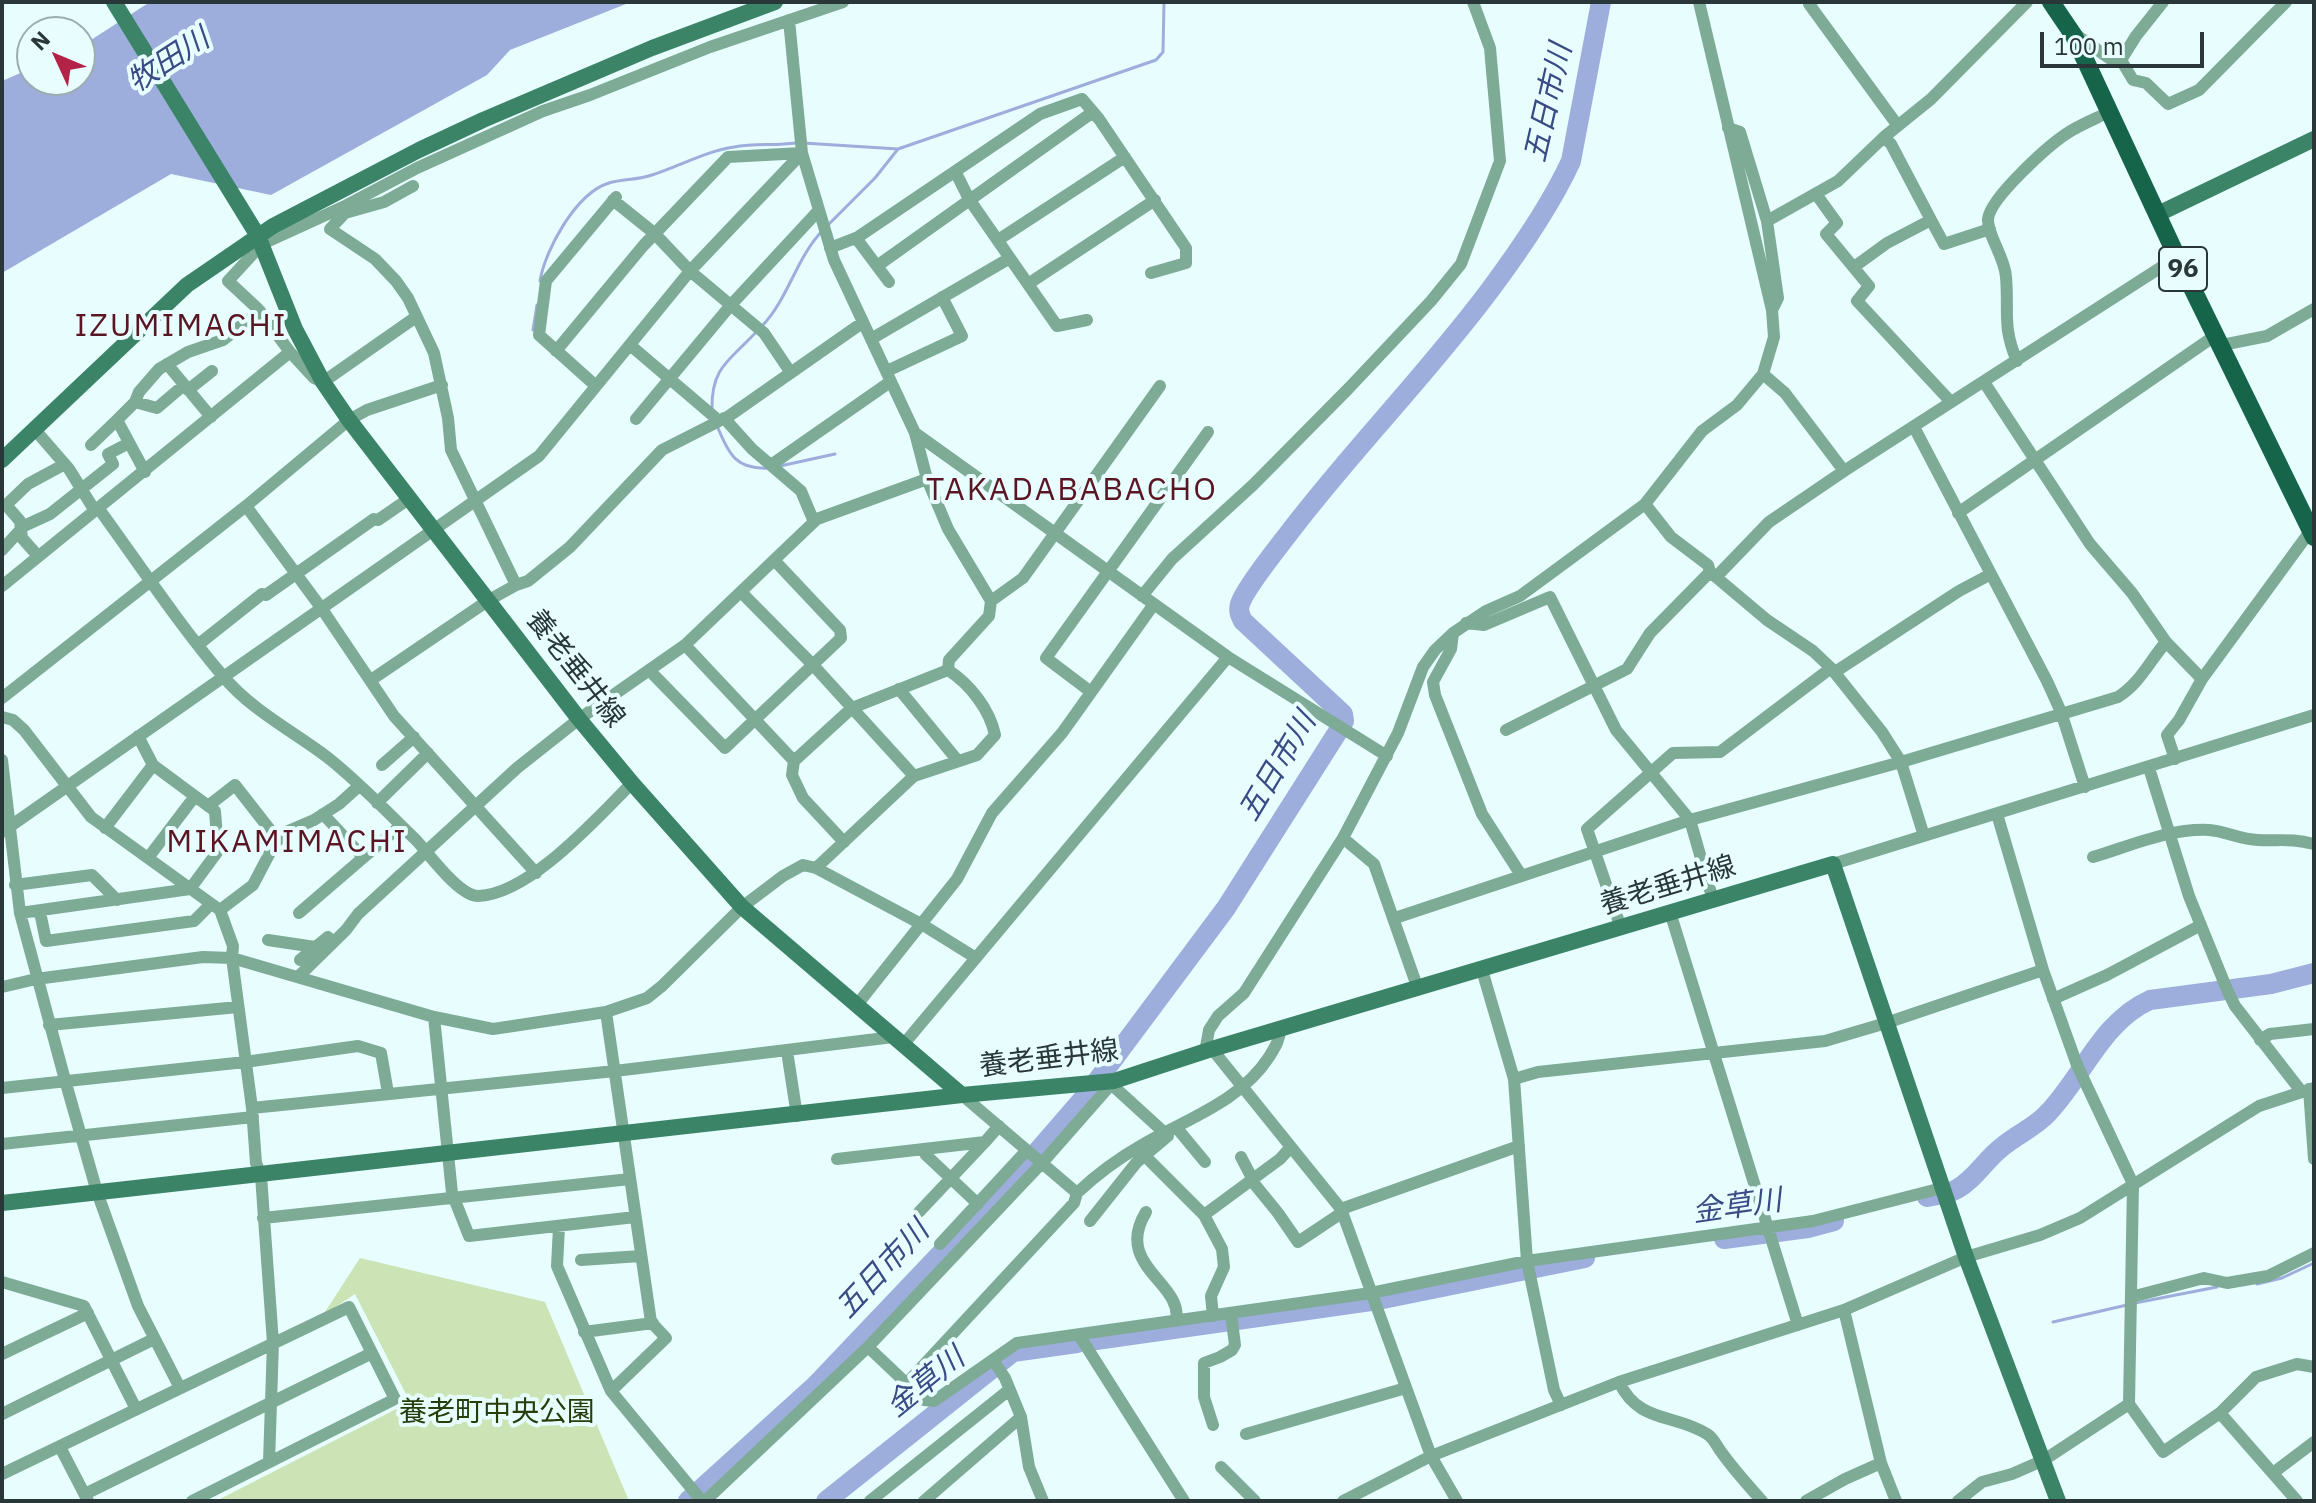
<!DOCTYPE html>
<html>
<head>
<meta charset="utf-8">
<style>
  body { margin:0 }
  #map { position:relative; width:2316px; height:1503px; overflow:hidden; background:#e7fdfe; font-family:"IBM Plex Sans",sans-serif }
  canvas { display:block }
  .frame { position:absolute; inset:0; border:4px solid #293738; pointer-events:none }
  .north { position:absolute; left:16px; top:16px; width:80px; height:80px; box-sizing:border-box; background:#e7fdfe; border:2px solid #9baeaf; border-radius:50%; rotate:314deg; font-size:22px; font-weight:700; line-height:32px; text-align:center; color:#293738 }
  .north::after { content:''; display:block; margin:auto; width:28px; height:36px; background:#b42247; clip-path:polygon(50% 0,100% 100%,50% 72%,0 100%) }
  .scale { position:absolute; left:2040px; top:32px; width:164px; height:36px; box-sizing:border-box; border:4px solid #293738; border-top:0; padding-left:10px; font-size:24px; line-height:28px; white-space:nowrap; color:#293738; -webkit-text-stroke:6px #e7fdfe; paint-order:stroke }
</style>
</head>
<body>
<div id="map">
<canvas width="2316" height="1503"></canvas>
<div class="frame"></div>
<div class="north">N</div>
<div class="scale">100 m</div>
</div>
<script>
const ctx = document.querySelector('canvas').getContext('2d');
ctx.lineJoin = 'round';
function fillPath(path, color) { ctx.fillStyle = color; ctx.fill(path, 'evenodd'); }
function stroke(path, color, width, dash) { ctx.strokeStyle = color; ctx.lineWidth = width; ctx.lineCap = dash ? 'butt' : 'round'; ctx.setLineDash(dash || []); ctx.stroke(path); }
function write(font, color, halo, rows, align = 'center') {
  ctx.font = font + ' "IBM Plex Sans","Noto Sans JP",sans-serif'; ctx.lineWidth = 8; ctx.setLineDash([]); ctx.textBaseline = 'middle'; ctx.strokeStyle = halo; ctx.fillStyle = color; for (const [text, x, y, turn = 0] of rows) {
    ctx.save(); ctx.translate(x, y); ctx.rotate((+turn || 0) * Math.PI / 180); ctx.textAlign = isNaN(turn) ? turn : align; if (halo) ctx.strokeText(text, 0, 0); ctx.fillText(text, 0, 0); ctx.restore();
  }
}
fillPath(new Path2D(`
  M360,1258l185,44 84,199h-413l194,-99 -55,-108 -32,21z`), '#cbe3b5');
fillPath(new Path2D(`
  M150,2h481l-121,48 -23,25 -216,120 -100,-21 -169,99v-192l30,-13v12h48v-33z`), '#9daedc');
stroke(new Path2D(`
  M803,143l95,6 258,-89 7,-8 1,-50
  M828,225l47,-47 23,-29
  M540,281c5,-31 36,-88 69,-98 14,-4 29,-3 43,-8 26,-8 54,-24 82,-28 20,-4 41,-1 62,-4
  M763,325c26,-28 33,-67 60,-95
  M533,330l4,-25
  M712,409c-1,-43 19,-49 46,-79
  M718,428c11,27 19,42 51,40
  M780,466l55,-12
  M2257,1284l25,-6 32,-15
  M2135,1303l82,-16
  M2053,1322l74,-17`), '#9daedc', 3);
stroke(new Path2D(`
  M1927,1197c10,-2 22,-3 30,-8 18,-10 29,-30 45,-42 14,-12 33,-20 45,-33 36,-37 54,-92 103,-114l121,-16 43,-11
  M1724,1239l84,-11 26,-7
  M1089,1341l289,-41 207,-42
  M688,1501l128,-116 214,-225 58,-67 138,-185 111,-175 7,-12 -1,-7 -100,-93c-3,-6 -5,-10 -3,-17 5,-16 40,-59 52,-75 63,-82 136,-156 198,-239 29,-39 61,-85 81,-129l30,-159
  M826,1501l187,-149 64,-9`), '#9daedc', 20);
stroke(new Path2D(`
  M1812,2l-3,2 89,122
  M789,20l13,133 32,107 81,173 12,46 21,50 43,72 -2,15 -40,44 -1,10 -96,38 -58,53 -2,14 11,23 41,44
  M2074,36l5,1 33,23h9
  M2121,60l12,20 13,3 22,21 31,-14 87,-88
  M2121,60l15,-24 27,-34
  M1728,128l12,4 27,89 11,77 -6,12
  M1884,137l7,7 40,76
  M956,173l13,26 88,127 30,-6
  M1816,194l21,29 -11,11 43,52 -12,15 94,101
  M613,200l41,33 36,38 74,62 27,40
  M343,207l2,6 -15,16 45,30 21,22 12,17 26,55 14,65 3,32 65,135
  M345,213l39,-11 29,-16
  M1767,221l71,-40 46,-44 47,-38 96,-97
  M856,238l33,44
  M998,240l127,-83
  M830,248l28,-11 182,-123 42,-15 17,20 87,129v15l-35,10
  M877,266l216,-154
  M1854,267l33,-24 44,-23 13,24 46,-15
  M1028,284l127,-84
  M871,339l139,-81
  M630,345l88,75
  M2222,345l45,-9 47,-27
  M556,351l87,-105 85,-89 74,-4
  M290,352l-32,-43 -30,-28 34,-37 81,-37 74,-39 126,-57 47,-16 120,-48 133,-45
  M2017,361c-15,-34 -8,-50 -11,-84 -1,-20 -19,-42 -18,-58 2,-21 60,-73 78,-85 13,-9 29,-15 43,-22
  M167,364l44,53
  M887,371l75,-35 -20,-39
  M1763,374l22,19 59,78
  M1984,382l106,162 42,49 34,49 36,37
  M596,386l-57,-51 7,-54 70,-84
  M188,390l24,-19
  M135,402l4,-10 20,-23 29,-17 35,-12 37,-29
  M724,418l28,31 49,42 13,31
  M636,419l94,-113 89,-96
  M117,420l18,-18 22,6 27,-23
  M1914,427l133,254 14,31 24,75
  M36,431l33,38 26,42
  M915,433l313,224 159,99
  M91,445l26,-25 28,52
  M771,465l119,-83
  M1645,504l26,33 37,28 2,7 57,48 46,31 18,17 51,64 19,30 23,74
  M246,506l76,103 72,107 142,157
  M99,509c40,55 79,114 123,166 29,35 69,55 105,82 32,25 60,55 89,83 13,14 43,56 62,56 51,-1 119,-78 154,-113
  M1958,513l258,-178
  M2,550l22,-24 26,-12 63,-50 -5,-10 21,-11
  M38,556l-16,-18 -2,-17 -14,-16 22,-21 37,-20
  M1716,577l53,-55 75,-51 333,-214
  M2,586l288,-234 24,26 9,4 93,-65
  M742,593l71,72 101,111
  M1142,596l30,-37 81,-74 96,-97 82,-87 30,-37 39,-103 -10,-113 -17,-46
  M991,601l32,-23 137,-192
  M1466,623l18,2 66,-28 66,133 74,90 23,80
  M1453,633l-2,16 -18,33 2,13 47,119 39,61
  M199,644l63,-50 4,1 108,-76 4,1 32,-22
  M685,645l109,116
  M649,670l76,78 116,-110 -1,-8 -65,-69
  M1835,672l124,-81 32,-17
  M371,680l118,-80 27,-15 12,-4 42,-34 92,-97 67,-34 133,-93
  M899,689l59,72
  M1091,692l-45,-34 162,-226
  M2,698l244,-192 103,-86 18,-10 75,-25
  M2,717l11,3 11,10 67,87 129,93 13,36 -1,12 20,150 4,55 5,13 12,167 -4,119
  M1506,730l121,-61 23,-36 60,-61
  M2175,759l-8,-24 12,-15 23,-41 109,-149
  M2,760l18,153 45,167 32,112 41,114 42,82
  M382,765l32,-28
  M2149,768l40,128 39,96 7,14 66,85
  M377,803l51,-50
  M208,806l27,-21 43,55
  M323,814l40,43
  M1997,814l46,156 34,95 56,119 -4,220 34,48 57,-39 36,-36 41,-13 17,3
  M105,828l48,-63
  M2,832l537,-376 151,-185 112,-118
  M1343,838l31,26 44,125
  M2093,857c37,-11 77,-29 116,-27 16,1 32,10 49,10 22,1 33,-2 56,4
  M148,858l47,-62
  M1833,864l481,-149
  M816,868l98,-92 63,-21 18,-20c-5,-25 -25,-51 -47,-65
  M15,885l77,-10 25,25
  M220,910l33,-25 22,-42 11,-11 28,-12 25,-16 20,-18
  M40,912l6,29 148,-20 17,-17
  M1670,912l128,413
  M20,913l170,-24 28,-38 -3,-40 -62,-46 -15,-29
  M299,913l101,-87
  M1395,918l295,-98 211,-58 217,-65c22,-14 31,-35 48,-55
  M1621,928l-34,-99 86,-76 47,-1 111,-84
  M268,940l47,7
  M300,960l28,-23
  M1482,970l32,109 13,182 27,129 7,15
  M298,977l48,-47 12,-16 159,-146 62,-49 106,-74 132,-126 110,-40
  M2,987l34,-8 167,-22 29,1 202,59 59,12 113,-17 41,-14 15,-12 80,-79 41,-31 20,-11 13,3 107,57 53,33
  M2053,999l54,-24 94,-50
  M856,1006l101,-127 35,-66 70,-80 92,-129
  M606,1012l45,310 15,16 -55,53
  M434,1017l18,176 17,43 166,-19
  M49,1025l189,-18
  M2260,1040l10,-6 44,-5
  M903,1045l325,-388
  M1212,1049l129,160 90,247 26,45
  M787,1051l10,65
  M1205,1052l4,-22 9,-14 26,-23 99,-155 55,-105 25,-66 12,-17 18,-17 33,-22 34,-15 125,-92 57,-73 35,-26 26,-31 11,-37 -2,-27 -73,-308
  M1514,1079l24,-7 287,-31 61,-18 157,-53
  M2,1088l243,-26 113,-16 23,7 7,40
  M2309,1089l5,70
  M962,1095l115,98c19,-18 42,-35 65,-48 44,-26 98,-43 127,-88 6,-10 11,-17 11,-28
  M252,1108l363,-37 278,-34
  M1176,1127l29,35
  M2,1144l251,-27
  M923,1149l3,6 52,49
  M1144,1155l60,60 18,34 2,18 -13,29 2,20
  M1241,1157l12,23
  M837,1159l148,-17 14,-16
  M1252,1181l26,32 20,29 45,-30
  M1341,1209l178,-63
  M919,1212l66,-70
  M1146,1212c-33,54 38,71 30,109
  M1204,1215l76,-56 10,-11
  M263,1218l367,-39
  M1090,1221l46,-58 32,-27 -57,-52
  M559,1227l-2,39 54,125 91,110
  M940,1244l87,-94
  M581,1260l60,-4
  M2,1282l82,24 52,103
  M2131,1297l73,-19 23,5 41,-7 46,-23
  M1844,1310l37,153 15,38
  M584,1332l69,-9
  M1079,1335l105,166
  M868,1347l56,53 10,1 83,-58 354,-50 156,-32 286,-40 129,-33
  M2,1354l86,-41
  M993,1360l12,18 16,39 8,50 14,34
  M1619,1382c20,42 55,31 88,52 7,4 10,13 15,19 12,17 26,32 40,48
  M906,1384l168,-181 3,-10
  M2220,1413l77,88
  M2,1414l152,-75
  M1213,1425l-9,-28v-34l16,-6 12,-7 3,-5 -4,-31
  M1246,1434l160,-46
  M60,1447l28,54
  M1221,1467l34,34
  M2273,1473l41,-31
  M2,1474l347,-167 46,92 -203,102
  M85,1494l287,-141
  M705,1501l163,-154 174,-184 72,-82
  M870,1501l139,-111
  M924,1501l97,-84
  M1343,1501l88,-45 188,-74 225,-72 122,-53 74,-22 40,-17 179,-112 55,-18
  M1806,1501l39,-22 36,-16
  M1958,1501l24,-19 30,-8 32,-14 85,-56`), '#7dab96', 12);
stroke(new Path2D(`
  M114,2l144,234 37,93 28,53 26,38 230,299 53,64 110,124 220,188 152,-14 98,-32 621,-185 133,393 92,244
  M2158,214l156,-75
  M2,460l185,-175 86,-59 146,-76 64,-30 169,-72 123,-46
  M2,1203l960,-108`), '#3b8467', 16);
stroke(new Path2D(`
  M2051,2l23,34 103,221 137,280`), '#16654a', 18);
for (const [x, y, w] of [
  [2183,269,48]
]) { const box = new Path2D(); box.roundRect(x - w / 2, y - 22, w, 44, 6); ctx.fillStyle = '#e7fdfe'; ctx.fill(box); stroke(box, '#293738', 2); }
write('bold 26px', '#293738', null, [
  ["96",2183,269]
]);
write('28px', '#293738', '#e7fdfe', [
  ["養老垂井線",575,669,52],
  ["養老垂井線",1668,886,-17],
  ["養老垂井線",1049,1059,-7]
]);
write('28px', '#273d0a', '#e7fdfe', [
  ["養老町中央公園",497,1413]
]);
write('italic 30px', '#394b85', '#e7fdfe', [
  ["牧田川",169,61,-33],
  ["五日市川",1549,103,-77],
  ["五日市川",1278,767,-59],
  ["金草川",1737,1207,-8],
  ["五日市川",883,1270,-47],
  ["金草川",926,1383,-39]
]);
ctx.letterSpacing = '2px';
write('32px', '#5b1624', '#e7fdfe', [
  ["IZUMIMACHI",181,327],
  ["TAKADABABACHO",1072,491],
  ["MIKAMIMACHI",287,843]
]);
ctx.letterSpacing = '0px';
</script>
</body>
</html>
